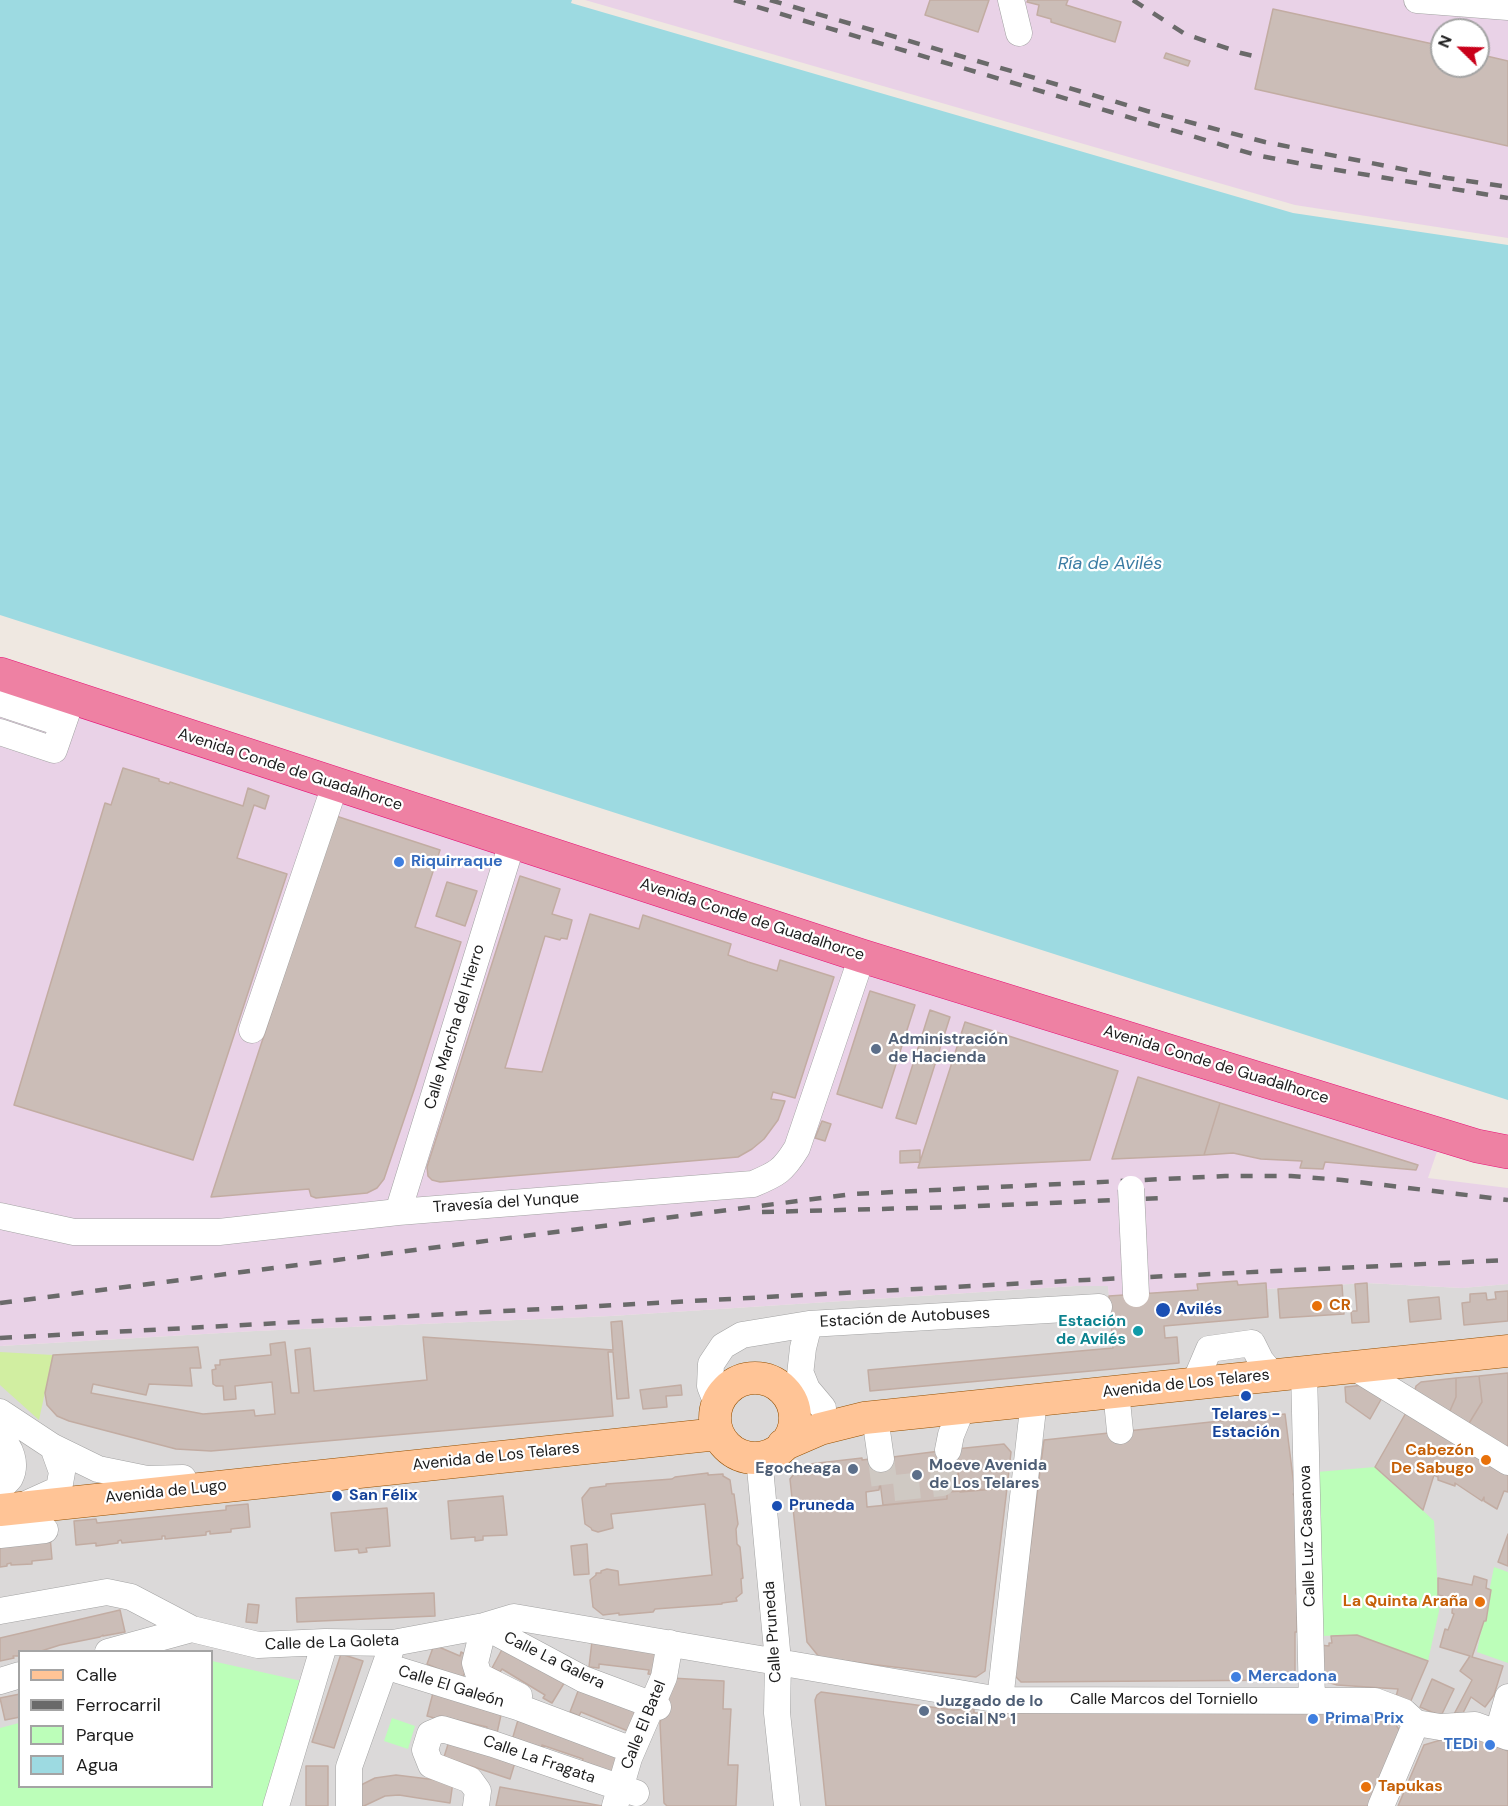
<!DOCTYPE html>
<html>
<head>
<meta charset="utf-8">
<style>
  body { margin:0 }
  #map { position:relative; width:1508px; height:1806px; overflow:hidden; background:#efe8e1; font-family:"DM Sans",sans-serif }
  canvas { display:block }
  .legend { position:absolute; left:18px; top:1650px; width:195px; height:138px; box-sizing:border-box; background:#fff; border:2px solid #a4a4a4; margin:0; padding:8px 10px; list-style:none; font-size:18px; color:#1c1c1c }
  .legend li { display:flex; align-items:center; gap:12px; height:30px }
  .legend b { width:30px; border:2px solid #a4a4a4 }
  .north { position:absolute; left:1430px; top:18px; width:60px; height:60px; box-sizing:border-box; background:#fff; border:2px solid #a4a4a4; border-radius:50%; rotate:293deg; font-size:16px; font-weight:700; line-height:24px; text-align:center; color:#1c1c1c }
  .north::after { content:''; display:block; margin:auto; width:21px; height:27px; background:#c9001a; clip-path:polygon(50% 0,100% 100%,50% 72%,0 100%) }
</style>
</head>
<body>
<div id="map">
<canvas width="1508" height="1806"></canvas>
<ul class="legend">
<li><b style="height:8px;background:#ffc496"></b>Calle</li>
<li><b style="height:8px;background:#6a6a6a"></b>Ferrocarril</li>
<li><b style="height:16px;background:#bcfeb9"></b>Parque</li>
<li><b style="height:16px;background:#9ddae1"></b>Agua</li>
</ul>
<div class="north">N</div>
</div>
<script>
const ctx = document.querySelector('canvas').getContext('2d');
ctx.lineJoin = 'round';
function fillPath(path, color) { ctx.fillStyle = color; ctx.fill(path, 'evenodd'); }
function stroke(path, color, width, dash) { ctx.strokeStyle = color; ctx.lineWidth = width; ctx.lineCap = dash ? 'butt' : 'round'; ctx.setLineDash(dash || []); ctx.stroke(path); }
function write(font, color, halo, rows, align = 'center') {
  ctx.font = font + ' "DM Sans",sans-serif'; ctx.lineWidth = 4.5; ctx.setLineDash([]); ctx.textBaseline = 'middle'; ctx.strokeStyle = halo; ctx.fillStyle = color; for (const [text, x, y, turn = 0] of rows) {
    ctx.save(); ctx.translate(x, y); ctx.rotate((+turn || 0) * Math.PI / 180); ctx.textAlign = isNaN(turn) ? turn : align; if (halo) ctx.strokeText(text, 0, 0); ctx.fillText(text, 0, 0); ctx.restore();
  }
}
fillPath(new Path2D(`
  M1237,1281l1,4 28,-2v6l101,-6 95,5 46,-4v522h-1508v-460l255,-15 356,-15 464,-30h33l1,9 89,-5 -1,-6zM20,1652h192v134h-192z`), '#dbd9d9');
fillPath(new Path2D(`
  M585,0h923v238l-213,-33zM1442,30h36v36h-36z
  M0,665l1445,463 -17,50 80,10v96l-46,4 -95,-5 -101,6 -1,-6 -27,2 -1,-4 -39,3v6l-89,6 -1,-10h-33l-464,30 -356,15 -255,15z`), '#e9d2e7');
fillPath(new Path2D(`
  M0,1352l53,3 -14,65 -39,-35z`), '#d1eea1');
fillPath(new Path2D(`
  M1375,1467c18,19 40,35 59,54l5,90 -11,50 -71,-26 -38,1 -2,-164z
  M1494,1567l14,5v91l-31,-11z
  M212,1661l94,21 -34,124h-272v-78l19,-5 1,63h192z
  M392,1718l23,8 -7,23 -24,-8z`), '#bcfeb9');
fillPath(new Path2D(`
  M0,0h572l-1,3 722,210 215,32v855l-1508,-485z`), '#9ddae1');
const building = new Path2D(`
  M930,0h59l-11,32 -53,-17z
  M1028,0h40l-2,5 55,17 -6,20 -64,-20v-3l-14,-4 2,-10 -12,-3z
  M1273,9l169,37v20h36v-12l30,7v85l-253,-57z
  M1166,53l24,8 -2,5 -24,-8z
  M123,768l36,11v2l10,3 1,-2 73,24 5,-18 21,8 -4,13 -11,-4 -17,53 50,16 -94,286 -179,-55 91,-302 6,2z
  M336,816l104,34 -25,77 46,15 -46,145 -31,92 -7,9 -10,5 -51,5 -5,-2 -2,-7 -98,8z
  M520,876l40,13 -8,25 20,6 -5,19 -6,-1 -1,2 -15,-4 -40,132 37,4 48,-158 49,15 4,-14 88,29 -3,11 20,7 29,9 3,-11 54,17 -39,121 -22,-6 -2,7 14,2 -7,19 -14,19 -12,10 -14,8 -298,25 -8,-2 -4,-4 -1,-9z
  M447,882l30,9 -12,35 -29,-10z
  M870,991l45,14 -33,103 -45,-14z
  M930,1010l20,7 -34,107 -20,-6z
  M965,1022l153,49 -28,89 -172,8z
  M1138,1077l82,26 -16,52 -92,4z
  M1220,1103l198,62 -2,5 -91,-8 -2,7 -23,-1 2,-7 -41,-2 -28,-6 -29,2z
  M822,1121l9,3 -6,17 -10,-3z
  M920,1150v12l-20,1v-12z
  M1237,1281l1,4 28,-2 2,34 -104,9 1,12 12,-1 2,26 -309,28 -2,-21 245,-22 -4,-52 89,-6 -1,-6z
  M1367,1283l2,39 -17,1 -1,-12h6l-2,-27z
  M1342,1285l2,29 -64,4 -2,-29z
  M1508,1291v30l-44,4 -2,-22 8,-1v-8l16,-1 1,7 9,-1 -1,-7z
  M1439,1297l2,22 -31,3 -2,-22z
  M622,1321l7,77 -12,1 -4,-47h-5l5,64 -402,35 -35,-2 -107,-28 -12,-5 -10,-11 -2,-12 8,-38 145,-8 3,21h-11l2,18 -43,-2 -3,11 -53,-11 -2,9 112,21 51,-4 1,6 20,-2 -3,-32 -37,4 1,13 -12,1 -1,-14h-7l-3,-2 -1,-14 4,-1 -1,-4h5v-5l51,-5 -1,-11 15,-2 6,51h8l-4,-43 15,-2 4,43 113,-11 -4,-43 190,13 -2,-28z
  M1508,1373v71l-2,4 -38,-23 14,-23 -3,-26z
  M1479,1376l3,26 -14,23 -19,-12 7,-16v-19z
  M1456,1378v19l-7,16 -34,-23 1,-4 5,-4z
  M681,1385l1,10 -16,1 1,11 -24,2 -3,-19z
  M1364,1385l19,11 -13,23 -24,-17 -1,-15z
  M1407,1411l101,61v20l-4,-1 -7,18 -13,-8v-4l-2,4 -27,-18v3l-17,-6v-3l-4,-2 -11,35 -48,-43z
  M1285,1414l10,80h-2l3,4 1,90h-1v6h1v38h-2v48l-274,2 -7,-7 30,-235z
  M1004,1444l7,8 -4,36 -47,4 -4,-43z
  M956,1449l4,41 -13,2v7l-64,6 -6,-46z
  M862,1458v2l8,-1 8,5 2,18 -1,8 -13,2 1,15 80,-8v-7l60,-4 -22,183 -9,6 -156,-19 -13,-16 -17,-163 11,-14z
  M708,1473v2l15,-1v2l7,4 2,14h2l4,30 -2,5 1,15 3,3 3,31 -2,1 1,14 -6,5 1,3 -15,2v1l-67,5 -2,3 -34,3v-2l-16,2 -10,-8 -3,-27 6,-5v-2h5v-2l6,-2 11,2 1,14 93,-10 -7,-71 -94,10 2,14 -15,4 -6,-2 -1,-2 -6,-4 -3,-26 8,-10 16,-2v-2l66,-5 3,-2z
  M503,1496l4,39 -24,1v4l-8,1v-4l-24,2 -3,-38z
  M248,1504l2,23 -19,2v3l-21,2v-3l-4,1v3l-41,4v-3h-3v3l-40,4 -1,-3 -3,1v2l-22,3v-3l-20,2 -2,-24 22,-2 1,4 129,-13v-4z
  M387,1508l3,38 -24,2 1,4 -8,1 -1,-4 -23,2 -4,-38z
  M1508,1534v32l-10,-4z
  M50,1536l2,23 -20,2v3l-21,1v-2l-4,1v2l-7,1v-22z
  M587,1544l2,30 -15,1 -3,-29z
  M1474,1576l13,4 -1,8 5,2 -5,31h-2l-12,36 31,9 -9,29 -9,12 -14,-10 -9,18 -10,3 20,-38 -12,-9 10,-15 -30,-9 5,-18 3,1 6,-16 -2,-1 1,-15 -15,-3v-17l34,7z
  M434,1593l1,23 -138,6 -1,-24z
  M248,1604l11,1 -2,18 -11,-1z
  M120,1610l5,22 -22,4v-1l-3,2 -40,8 -22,7h-18v4h-7l1,2 -14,3v-23z
  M1357,1635l71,26 -18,42 -14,-6 2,-8 -61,-4 -13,-4 -4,-36 9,1v-3h3l-1,-7z
  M592,1641l69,8 -3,26 -10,-1 1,-4 -50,-6v4l-10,-1z
  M505,1644l61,36 -14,23 -9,-5 2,-3 -43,-26 -2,3 -8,-4z
  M434,1645l26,11 1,-4 10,5 -10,25 -9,-7 -25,-11z
  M341,1654l22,7 -29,87 -22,-6z
  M671,1678l53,3 -1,28h8l-3,56h10l-2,41h-69l-3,-3 -4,-80z
  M1432,1679l22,10 -13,27 -21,-9z
  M580,1686l55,26 -7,19 -47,-19 -2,4 -9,-4z
  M434,1689l69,17 -6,27 -11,-2 1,-4 -48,-11 -1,3 -11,-3z
  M821,1692l132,18 21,-1v4l366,-2 48,2 14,21 -31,72h-545l-11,-106 2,-5z
  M20,1694v23l-15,3 -5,-22z
  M518,1720l100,33 -6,19 -30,-10 1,-3 -41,-14 -1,4 -29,-9z
  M1464,1733l44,18v55h-110l26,-61z
  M450,1738l66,21 -6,20 -66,-22z
  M306,1766h22v40h-22z
  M396,1775l57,7 -3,21 -51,-8 -14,1 -21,10h-4l-9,-16 24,-12z
  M500,1787l102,19h-106z`);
fillPath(building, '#cbbdb7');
stroke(building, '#c2aca2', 1.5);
stroke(new Path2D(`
  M881,1459l4,30 57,-6 6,-33`), '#cfc9c3', 26, [26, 13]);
const minor = new Path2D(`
  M1011,0l8,33
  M1417,0l91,7
  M0,703l63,21
  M0,732l54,18 18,-52
  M252,1030l83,-245
  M398,1212l114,-369
  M0,1216l74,16h145l179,-20 355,-28c24,-10 30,-13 44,-36l65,-192
  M1352,1366l156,96
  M1304,1371l8,330
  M801,1374l6,15 16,19
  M1195,1382l14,-33 43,-6 9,18 11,13
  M1116,1391l4,40
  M717,1404l-7,-18 1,-22 12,-18 19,-11 67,-11 290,-17
  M0,1412l53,35 45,22 49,10 36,-1
  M875,1417l6,42
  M795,1420l8,-72 6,-24
  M0,1438c11,9 17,26 10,40 -2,3 -7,7 -10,10
  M948,1450l3,-15 11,-27
  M759,1457l19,204 -1,52 10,93
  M28,1503l31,-14 3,-17 -9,-25
  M0,1535l45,-5
  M0,1611l107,-19 24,5 61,32 66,16 67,-3 68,1 91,-17 30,-9 486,83 375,1 29,11 12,11 24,4 35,-2 33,12
  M108,1652l84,-23
  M385,1666l133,41 1,-11 -40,-20 -4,-13 9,-37 99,53 75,28
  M0,1681l20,-6
  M1000,1700l34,-300
  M518,1707l114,43
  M1498,1732l10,-35
  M276,1806l49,-164
  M349,1806v-39l42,-118
  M476,1806l2,-15 -8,-11 -39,-15 -6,-15 5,-16 12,-5 51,15 143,49
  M615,1806l14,-48 35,-81 6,-34
  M1381,1806l35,-83`);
const major = new Path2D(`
  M715 1418a40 40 0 1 1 80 0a40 40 0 1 1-80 0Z
  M783,1445l37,-16 44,-11 644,-67
  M0,1510l718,-76`);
const highway = new Path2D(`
  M0,674l862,282 543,168 72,22 31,6`);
stroke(minor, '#a3a3a3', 27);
stroke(major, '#955000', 33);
stroke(highway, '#e71478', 34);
stroke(minor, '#fff', 26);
stroke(major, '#ffc496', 32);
stroke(highway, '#ee81a3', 33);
stroke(new Path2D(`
  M734,0l522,155 57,11 195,32
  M770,0l377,111 118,31 182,36 61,9
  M1133,0l52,34 56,19 21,5
  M762,1212l195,-5 206,-9
  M0,1303l853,-109 372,-18h66l51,4 166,20
  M0,1338l1085,-58 423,-20`), '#6a6a6a', 4.5, [12, 12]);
const minorBridge = new Path2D(`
  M1131,1189l5,105`);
stroke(minorBridge, '#a3a3a3', 27, []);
stroke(minorBridge, '#fff', 26);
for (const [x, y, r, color] of [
  [399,862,6,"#3f7fe0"],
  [876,1049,6,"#5c6f8a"],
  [1317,1306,6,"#e8710a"],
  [1163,1310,8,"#1a4fb4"],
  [1138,1331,6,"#0f9aa8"],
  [1246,1396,6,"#1a4fb4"],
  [1486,1460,6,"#e8710a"],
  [853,1469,6,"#5c6f8a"],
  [917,1475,6,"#5c6f8a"],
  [337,1496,6,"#1a4fb4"],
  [777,1506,6,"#1a4fb4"],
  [1480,1602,6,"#e8710a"],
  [1236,1677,6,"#3f7fe0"],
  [924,1711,6,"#5c6f8a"],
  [1313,1719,6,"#3f7fe0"],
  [1490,1745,6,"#3f7fe0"],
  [1366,1787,6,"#e8710a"]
]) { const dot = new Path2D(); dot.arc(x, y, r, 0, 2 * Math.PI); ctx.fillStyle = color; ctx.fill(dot); stroke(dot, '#fff', 2); }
write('16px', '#1c1c1c', '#fff', [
  ["Avenida Conde de Guadalhorce",290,770,18],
  ["Avenida Conde de Guadalhorce",752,920,18],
  ["Calle Marcha del Hierro",455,1027,-73],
  ["Avenida Conde de Guadalhorce",1216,1065,17],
  ["Travesía del Yunque",506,1203,-4],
  ["Estación de Autobuses",905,1318,-3],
  ["Avenida de Los Telares",1186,1384,-6],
  ["Avenida de Los Telares",496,1457,-6],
  ["Avenida de Lugo",166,1492,-6],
  ["Calle Luz Casanova",1308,1536,-92],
  ["Calle Pruneda",773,1632,-94],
  ["Calle de La Goleta",332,1643,-2],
  ["Calle La Galera",554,1661,26],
  ["Calle El Galeón",451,1687,17],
  ["Calle Marcos del Torniello",1164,1700],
  ["Calle El Batel",644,1725,-68],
  ["Calle La Fragata",539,1760,19]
]);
write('bold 16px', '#366cbe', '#fff', [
  ["Riquirraque",411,862],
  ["Mercadona",1248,1677],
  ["Prima Prix",1325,1719],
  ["TEDi",1478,1745,"right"]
], 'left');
write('bold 16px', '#4e5e75', '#fff', [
  ["Administración",888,1040],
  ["de Hacienda",888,1058],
  ["Moeve Avenida",929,1466],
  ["de Los Telares",929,1484],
  ["Egocheaga",841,1469,"right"],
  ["Juzgado de lo",936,1702],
  ["Social Nº 1",936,1720]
], 'left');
write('bold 16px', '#c56008', '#fff', [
  ["CR",1329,1306],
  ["Cabezón",1474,1451,"right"],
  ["De Sabugo",1474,1469,"right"],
  ["La Quinta Araña",1468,1602,"right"],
  ["Tapukas",1378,1787]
], 'left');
write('bold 16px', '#164399', '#fff', [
  ["Avilés",1176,1310],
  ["Telares -",1246,1415,"center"],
  ["Estación",1246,1433,"center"],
  ["San Félix",349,1496],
  ["Pruneda",789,1506]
], 'left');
write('bold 16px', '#0d838f', '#fff', [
  ["Estación",1126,1322],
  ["de Avilés",1126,1340]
], 'right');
write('italic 18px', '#3c7da4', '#fff', [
  ["Ría de Avilés",1110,564]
]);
</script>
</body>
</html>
